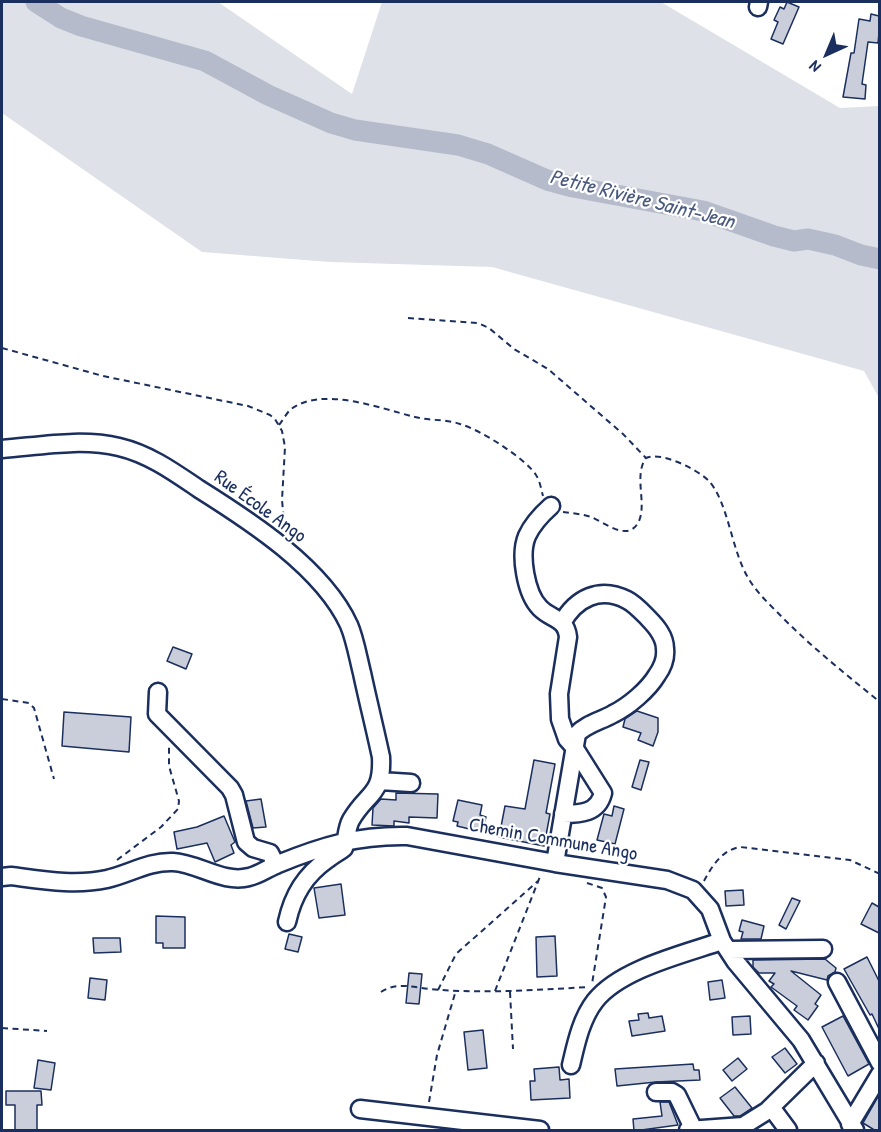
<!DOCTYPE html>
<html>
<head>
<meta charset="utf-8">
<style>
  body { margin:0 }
  #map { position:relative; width:881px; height:1132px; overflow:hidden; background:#fff; font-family:"Patrick Hand",sans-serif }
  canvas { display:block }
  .frame { position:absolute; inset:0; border:3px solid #1b2f5e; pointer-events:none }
  .north { position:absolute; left:797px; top:24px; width:60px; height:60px; -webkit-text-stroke:4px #fff; paint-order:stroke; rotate:224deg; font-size:16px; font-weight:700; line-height:24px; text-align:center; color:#1b2f5e }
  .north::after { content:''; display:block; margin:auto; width:21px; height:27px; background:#1b2f5e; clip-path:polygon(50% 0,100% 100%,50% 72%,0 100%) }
</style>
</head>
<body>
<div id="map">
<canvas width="881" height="1132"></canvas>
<div class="frame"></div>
<div class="north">N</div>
</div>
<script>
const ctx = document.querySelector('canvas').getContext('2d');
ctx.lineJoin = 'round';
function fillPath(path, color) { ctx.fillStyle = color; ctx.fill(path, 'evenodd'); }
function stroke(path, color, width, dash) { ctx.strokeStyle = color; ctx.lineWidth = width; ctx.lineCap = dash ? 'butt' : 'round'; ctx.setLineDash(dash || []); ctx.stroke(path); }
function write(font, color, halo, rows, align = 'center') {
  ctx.font = font + ' "Patrick Hand",sans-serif'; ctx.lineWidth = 4.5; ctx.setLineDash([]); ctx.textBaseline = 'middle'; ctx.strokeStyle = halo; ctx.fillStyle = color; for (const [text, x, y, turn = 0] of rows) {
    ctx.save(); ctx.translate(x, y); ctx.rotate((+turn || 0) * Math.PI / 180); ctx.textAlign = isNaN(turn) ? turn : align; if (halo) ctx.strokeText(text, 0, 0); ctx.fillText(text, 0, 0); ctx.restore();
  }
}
fillPath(new Path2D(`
  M2,2h216l134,92 30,-92h279l179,106 39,-2v292l-15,-27 -372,-104 -162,-5 -128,-10 -200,-139z`), '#dee1e7');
stroke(new Path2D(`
  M36,2l25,16 20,8 124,35 63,34 63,28 24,7 103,15 30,9 59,26 26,7 130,24 71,25 20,5 14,-2 27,6 26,10 19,4`), '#b5bbca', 21);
const building = new Path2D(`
  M787,2l12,5 -16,37 -12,-5 7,-17 -4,-2 6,-13 4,2z
  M871,14l8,2v17l-1,10 -10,-1 -6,42 4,1 -1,14 -22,-2 8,-44h3l5,-34 11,2z
  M173,647l19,7 -6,15 -19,-8z
  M637,711l21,7v14l-5,14 -15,-6 3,-7 -18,-6 2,-8z
  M64,712l67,5 -2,35 -67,-6z
  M534,760l21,4 -9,49 4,1 -6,32 -45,-9 6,-31 20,3z
  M640,760l9,2 -8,28 -9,-3z
  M396,793l42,1 -1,24 -28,-1v6l-15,-2v5l-22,-1 1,-17 8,-9 15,1z
  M261,799l5,28 -13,1 -7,-27z
  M458,800l24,5 -2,10 6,2 -4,15 -25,-6 1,-4 -5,-1z
  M614,806l10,3 -9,35 -18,-4 7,-26 8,2z
  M224,816l11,26 -4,3 3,8 -19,9 -8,-19 -30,6 -3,-17 23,-5z
  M341,884l4,31 -26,3 -5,-30z
  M743,890l1,15 -18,1 -1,-15z
  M792,898l8,3 -14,28 -7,-4z
  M872,903l7,4v26l-18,-9z
  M156,916l29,1v31h-22v-5h-7z
  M742,920l22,6 -3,13h-20l2,-7 -4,-1z
  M289,934l13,3 -4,15 -13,-3z
  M555,936l2,40 -20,1 -1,-40z
  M93,938h27l1,14 -27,1z
  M867,957l12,24v48l-7,-15 -2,1 -26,-46z
  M825,959l11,9 -1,4 -7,4 -1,4 -36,-9 30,24 -6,9 3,2 -10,14 -14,-10 3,-4 -26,-19 3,-3 -5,-3 6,-8h-16l-6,-6v-7z
  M409,973l13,1 -3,30 -13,-1z
  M90,978l17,2 -2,20 -17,-2z
  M722,980l3,18 -15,2 -2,-18z
  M648,1013l1,5 13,-2 3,15 -33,5 -3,-15 10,-1 -1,-6z
  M750,1016l1,18 -18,1 -1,-18z
  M843,1016l26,48 -21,12 -26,-49z
  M483,1030l4,38 -19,2 -4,-38z
  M785,1048l12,16 -12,9 -13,-16z
  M738,1058l9,11 -15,12 -9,-11z
  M38,1060l17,3 -4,27 -17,-2z
  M693,1064l1,6h5l1,10 -44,2 -39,4 -2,-17z
  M559,1067l1,13 9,-1 1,19 -39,2 -1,-19h5l-1,-12z
  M735,1087l17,21 -12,8h-6l-14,-18z
  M6,1091h35l1,14h-5v26h-22v-26h-9z
  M879,1095v36h-3l-13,-8z
  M660,1102h9l9,23 -44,6 -1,-12 29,-3z`);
fillPath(building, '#caceda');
stroke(building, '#1b2f5e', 1.5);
const minor = new Path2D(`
  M758,7l1,-5
  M2,449c38,-3 79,-11 117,-2 30,7 55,25 80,42 51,32 124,79 150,136 6,14 9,32 13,48 6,28 13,56 19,84 2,39 -14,35 -30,63 -5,9 -4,19 -7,28 -5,4 -11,7 -16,11 -23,16 -35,36 -41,63
  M551,506c-9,8 -19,19 -24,30 -8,19 -1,58 13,72 12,12 26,10 28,29l-9,57 1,25 7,20 7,8 29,46c-5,20 -22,21 -40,21
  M158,692l-1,22 73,74 4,7 12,47 7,6 17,5 6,12
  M380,781l31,2
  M555,863l22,-129c9,-10 24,-13 36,-20 16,-8 35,-24 44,-39 5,-7 9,-17 8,-26 0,-13 -9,-23 -17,-31 -6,-6 -13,-14 -21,-18 -27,-14 -51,-2 -65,23
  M2,877l9,-1c31,4 64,10 96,3 22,-5 42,-18 66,-17 25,1 50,22 76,15 10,-2 19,-9 29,-13 44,-18 80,-29 129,-28l148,27 112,17 26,10 17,19 12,32 13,20 66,79 54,90
  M728,950l95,-1
  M837,982l43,81
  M571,1065c5,-21 10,-46 24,-64 25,-32 89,-47 127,-60
  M656,1092h16l5,3 17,35
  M771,1107l17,23
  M360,1109l180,21
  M850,1124l30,-50
  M688,1130l55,-4 24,-15 49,-48`);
stroke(minor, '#1b2f5e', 21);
stroke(new Path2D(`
  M408,318l70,5 11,5 25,21 34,20 75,65 23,24
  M2,348l101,28 145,30 22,9 5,4 7,12 3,16 -3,53 3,32
  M279,425c4,-5 7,-11 11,-15 31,-25 92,-1 125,7 15,4 31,2 45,7 19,5 65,34 76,51 4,6 5,14 7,21
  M563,512c9,1 19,2 28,5 13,5 36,25 47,6 10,-18 -5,-47 8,-65 15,-7 50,11 62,22 21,22 23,72 42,101 7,11 17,21 27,31 31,32 67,61 103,90
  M2,699l27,4 5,5 20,71
  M117,860l44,-33 17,-18 1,-8 -10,-35v-20
  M704,881c8,-15 18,-31 36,-34l110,13 30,14
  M587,883l15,5 4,9 -14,87
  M438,990l18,-36 82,-73
  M495,991l46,-117
  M381,992c15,-10 31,-5 49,-3 52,5 105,1 158,-2
  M510,992l3,57
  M2,1028l45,3
  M429,1102l8,-47 19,-65`), '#1b2f5e', 2, [6, 4.5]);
stroke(minor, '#fff', 16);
write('20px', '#1b2f5e', '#fff', [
  ["Rue École Ango",260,507,36],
  ["Chemin Commune Ango",553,840,10]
]);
write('italic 21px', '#49597e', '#fff', [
  ["Petite Rivière Saint-Jean",642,200,14]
]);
</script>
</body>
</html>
